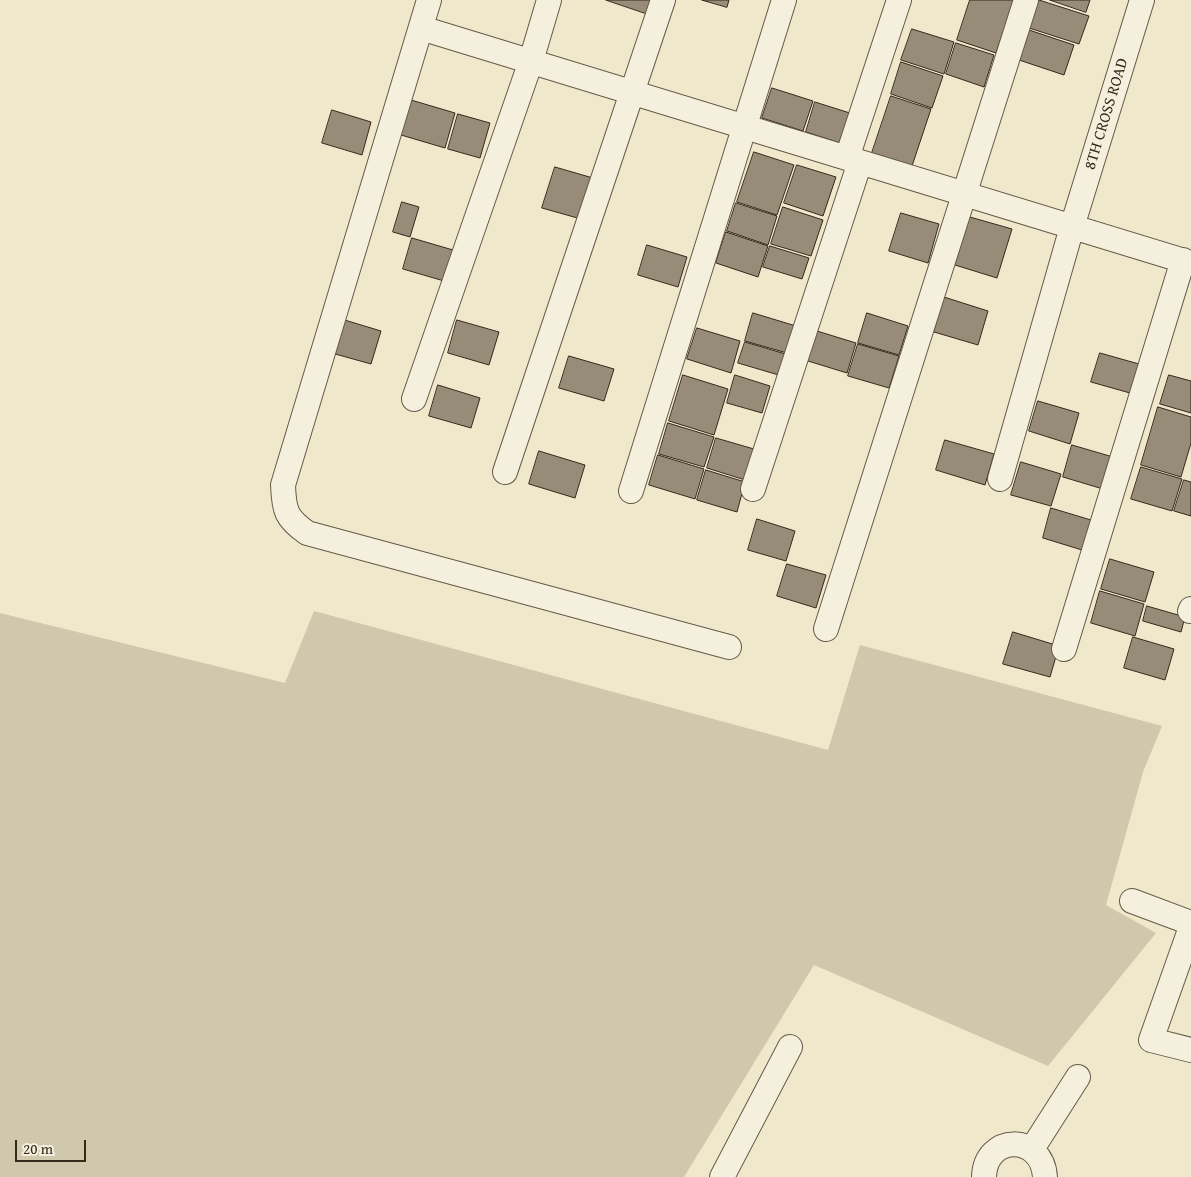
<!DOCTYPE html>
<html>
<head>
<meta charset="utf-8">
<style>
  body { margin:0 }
  #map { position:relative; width:1191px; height:1177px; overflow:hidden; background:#f0e8cb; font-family:"Gentium Book Plus",serif }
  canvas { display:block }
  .scale { position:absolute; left:15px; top:1140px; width:71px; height:22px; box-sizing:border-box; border:2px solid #35291d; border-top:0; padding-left:6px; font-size:15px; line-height:18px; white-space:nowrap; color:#35291d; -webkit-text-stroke:4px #f5f0dd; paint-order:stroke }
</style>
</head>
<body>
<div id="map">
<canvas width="1191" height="1177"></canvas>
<div class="scale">20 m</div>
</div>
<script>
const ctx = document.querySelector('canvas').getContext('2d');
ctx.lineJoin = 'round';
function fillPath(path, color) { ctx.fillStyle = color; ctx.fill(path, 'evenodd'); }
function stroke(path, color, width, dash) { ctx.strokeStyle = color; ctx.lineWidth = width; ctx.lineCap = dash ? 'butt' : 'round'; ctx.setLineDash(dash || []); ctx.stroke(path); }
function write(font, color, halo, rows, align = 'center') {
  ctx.font = font + ' "Gentium Book Plus",serif'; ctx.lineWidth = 4; ctx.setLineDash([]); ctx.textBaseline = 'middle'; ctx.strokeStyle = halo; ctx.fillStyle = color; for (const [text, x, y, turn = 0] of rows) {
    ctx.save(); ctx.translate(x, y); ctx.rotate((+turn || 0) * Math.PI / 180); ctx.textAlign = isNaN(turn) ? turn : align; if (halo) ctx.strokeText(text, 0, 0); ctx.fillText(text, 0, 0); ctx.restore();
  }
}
fillPath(new Path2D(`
  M314,611l514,139 32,-105 302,81 -19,46 -37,133 50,28 -108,133 -234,-101 -130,212h-684v-564l285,70z`), '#d0c8ad');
const building = new Path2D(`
  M606,0h46l-4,14z
  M702,0h27l-2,7z
  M970,0h44l-18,53 -39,-13z
  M1039,0l50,16 -10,28 -50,-16z
  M1050,0h40l-4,12z
  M912,29l42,13 -10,32 -43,-14z
  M1029,30l45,15 -10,30 -45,-15z
  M956,43l38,12 -10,32 -38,-13z
  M901,62l42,14 -11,32 -41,-14z
  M772,88l41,13 -10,30 -41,-13z
  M891,96l40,13 -19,57 -40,-13z
  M411,100l44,13 -10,35 -44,-13z
  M815,102l38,12 -10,30 -37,-12z
  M332,110l39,12 -9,33 -40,-12z
  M458,114l32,9 -10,35 -32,-9z
  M754,152l40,13 -17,50 -40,-13z
  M797,165l39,12 -13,39 -39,-13z
  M555,167l38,11 -12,41 -39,-11z
  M402,202l17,5 -9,30 -17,-5z
  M736,203l41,13 -9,29 -41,-14z
  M783,207l40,13 -12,36 -40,-12z
  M901,213l38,11 -11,39 -39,-12z
  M970,217l42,12 -15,49 -42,-13z
  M726,232l42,14 -10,31 -42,-14z
  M412,238l41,12 -9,31 -41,-12z
  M647,245l40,12 -9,30 -40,-12z
  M770,246l39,12 -7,21 -39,-12z
  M944,297l44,14 -10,34 -44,-13z
  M753,313l43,13 -9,27 -42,-12z
  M867,313l41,13 -9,29 -41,-12z
  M338,318l43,13 -10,33 -43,-12z
  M457,320l42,12 -10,33 -41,-12z
  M697,328l43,13 -9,32 -44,-14z
  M817,331l39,12 -9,30 -39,-12z
  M745,342l44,13 -7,21 -44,-13z
  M858,344l41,12 -10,32 -41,-12z
  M1100,353l39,11 -9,29 -39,-11z
  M569,356l45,13 -10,32 -45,-13z
  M683,375l45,14 -14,46 -45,-14z
  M735,375l35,11 -8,27 -35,-10z
  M1169,375l22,6v32l-31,-9z
  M438,385l42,13 -9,30 -42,-12z
  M1038,401l41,12 -9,31 -41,-13z
  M1158,407l33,10v26l-10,34 -40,-12z
  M668,423l46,14 -10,30 -45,-13z
  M716,438l38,11 -9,31 -38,-12z
  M945,440l49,14 -9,31 -49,-15z
  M1072,445l41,12 -10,32 -40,-12z
  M539,451l46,14 -10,33 -46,-14z
  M658,455l46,14 -9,30 -46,-14z
  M1021,462l40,12 -10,32 -40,-11z
  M1141,467l41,12 -10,32 -41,-12z
  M706,470l39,12 -8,30 -40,-12z
  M1184,480l7,2v34l-17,-5z
  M1051,508l40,12 -9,30 -39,-12z
  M757,519l38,12 -9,30 -38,-11z
  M1110,559l44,13 -9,30 -44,-13z
  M787,564l39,11 -10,33 -39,-12z
  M1100,591l44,13 -9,32 -44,-13z
  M1147,606l38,11 -4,15 -38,-11z
  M1013,632l46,14 -9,31 -47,-13z
  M1133,637l41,12 -9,31 -41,-12z`);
fillPath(building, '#968c77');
stroke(building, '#35291d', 1);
const minor = new Path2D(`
  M429,0l-146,485c1,26 3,33 24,48l422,114
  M421,28l770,235
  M847,158l52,-158
  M414,399l117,-338 18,-61
  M505,472l158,-472
  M1000,479l72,-252 70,-227
  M753,489l107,-327
  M631,491l153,-491
  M1190,611l1,-2
  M826,629l200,-629
  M1064,649l119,-389
  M1132,901l59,22
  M1191,927l-40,113 40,10
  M1032,1149l46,-72
  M722,1177l68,-130
  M984,1177c1,-43 58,-44 61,0`);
stroke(minor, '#645948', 26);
stroke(minor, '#f5f0dd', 24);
write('16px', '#35291d', '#f5f0dd', [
  ["8TH CROSS ROAD",1107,114,-73]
]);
</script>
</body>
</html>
